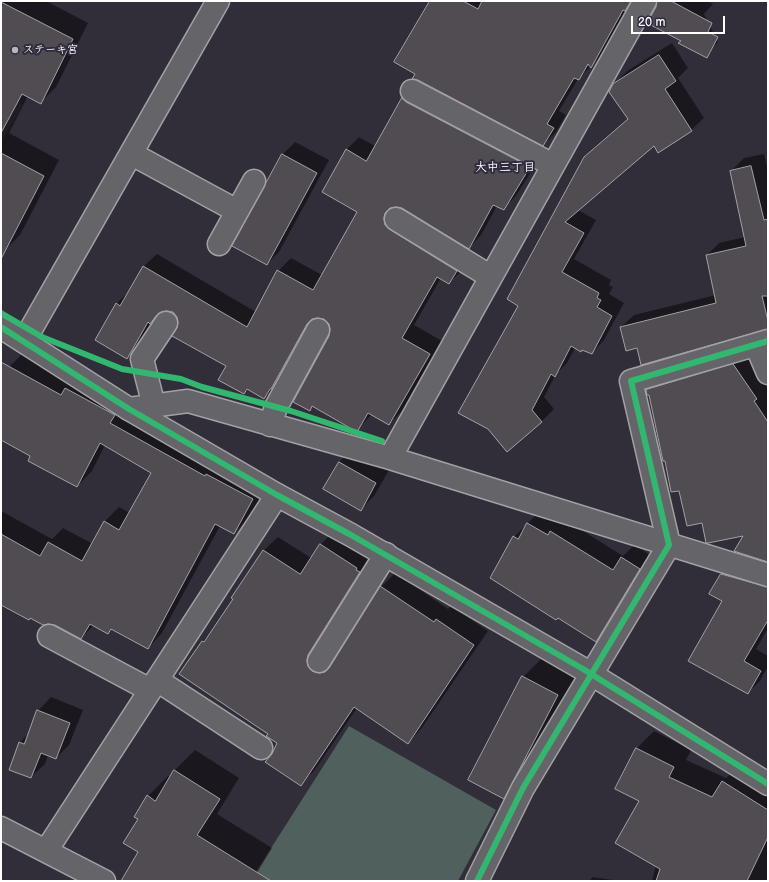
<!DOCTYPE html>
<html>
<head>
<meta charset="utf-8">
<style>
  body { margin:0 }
  #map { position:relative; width:769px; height:882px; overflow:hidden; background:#312e39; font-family:"Balsamiq Sans",sans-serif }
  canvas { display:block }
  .frame { position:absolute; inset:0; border:2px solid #fff; pointer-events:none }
  .scale { position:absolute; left:631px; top:16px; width:94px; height:18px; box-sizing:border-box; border:2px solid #fff; border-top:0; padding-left:5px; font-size:12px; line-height:14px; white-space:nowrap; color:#fff; -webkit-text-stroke:3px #2f2a3d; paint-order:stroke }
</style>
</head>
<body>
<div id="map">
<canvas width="769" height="882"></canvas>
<div class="frame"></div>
<div class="scale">20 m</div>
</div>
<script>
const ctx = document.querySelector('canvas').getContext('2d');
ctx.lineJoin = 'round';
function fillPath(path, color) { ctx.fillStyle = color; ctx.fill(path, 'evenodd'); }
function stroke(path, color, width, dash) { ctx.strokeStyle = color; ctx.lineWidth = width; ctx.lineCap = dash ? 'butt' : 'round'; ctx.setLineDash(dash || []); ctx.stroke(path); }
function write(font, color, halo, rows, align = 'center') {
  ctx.font = font + ' "Balsamiq Sans","Klee One",sans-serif'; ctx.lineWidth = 4; ctx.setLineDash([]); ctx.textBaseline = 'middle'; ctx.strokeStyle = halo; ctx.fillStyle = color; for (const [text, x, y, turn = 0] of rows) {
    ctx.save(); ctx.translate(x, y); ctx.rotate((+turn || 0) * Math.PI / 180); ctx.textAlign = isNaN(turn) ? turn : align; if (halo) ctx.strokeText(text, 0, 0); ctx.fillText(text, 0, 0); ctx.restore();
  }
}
fillPath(new Path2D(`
  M1,93l22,12 -22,38z`), '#413845');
fillPath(new Path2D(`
  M349,726l147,84 -38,71h-208z`), '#50605c');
fillPath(new Path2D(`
  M1,1h45l42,22 -32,64 -16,16 -12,-7 -19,37 50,27 -39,75 -16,16 -3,-2z
  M433,1h201l-31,53 -25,25 -19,32 7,4 -10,17 -13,13 -127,-71z
  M658,1h49l6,3 -9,10 14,28 -12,12 -49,-47z
  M672,43l16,25 -10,10 26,40 -13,12 -37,14 -76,66 18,10 -22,39 37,21 -2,5 4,2 -4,7 15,9 -20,37 -12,13 -9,-4 -2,2 -6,-3 -8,15 -11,11 -12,23 10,12 -13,13 -34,28 13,-145 64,-148 14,-13 31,-26 -15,-34 13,-13z
  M415,86l127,68 -26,42 -13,13 -6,-3 -16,29 -12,13 -66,-41 -7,-2 1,7 65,58 -13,13 -8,-5 -27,47 28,16 -40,70 -13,13 -17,-10 -15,16 -44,-24 -3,4 21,-81 -1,-6 -6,-5 -8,-1 -32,58 -7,10 -13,13 -15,-9 -5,4 -17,-27 -47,-42 -2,-7 -5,-5 -11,-2 -8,8 -14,27 -13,13 -11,-54 14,-13 14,-25 13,-12 99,58 22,-41 13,-13 31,17 36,-64 -12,-61 13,-13 16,9 27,-48z
  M295,142l34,18 -50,92 -12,12v-81l16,-29z
  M764,154l4,17v157l-130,19 -17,-20 13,-12 82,-20 -9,-40 12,-12 26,-6 -14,-66 13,-13z
  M752,351l16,23v187l-23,-27 -43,-12 -22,-33 -31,-96 -2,-3 13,-12z
  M24,352l243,132 -18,34 -15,15 -14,-7 -58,107 -14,15 -36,-20 -4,5 -14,-8 -13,13 -26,-14 -54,-20v-93l51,28 11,-11 30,16 11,-22 15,-15 11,6 22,-40 -47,-28 -13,26 -15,15 -46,-30 -30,-17v-58l8,-14z
  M353,449l36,21 -15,26 -13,13 -22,-47z
  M540,511l20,11 4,-3 59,37 11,-11 18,11 -43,72 -13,13 -105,-63 23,-41z
  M334,531l39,27 -40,102 3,-1 45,-72 14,-14 53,36 3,-3 37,25 -67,98 -13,14 -51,-35 -43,63 -14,13 -28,-29 7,-12 -10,-9 -67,-92 11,-12 21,-31 -2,-1 32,-48 14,-13 33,21 10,-14z
  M734,562l34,10v56l-12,21 12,7v10l-8,15 -12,12 -25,-92 -12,-7 11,-20z
  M542,658l35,18 -54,102 -19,19 19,-120z
  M51,697l32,13 -14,35 -13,13 -8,-3 -3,9 -14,13 -21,-8 10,-27 9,-9 9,-22z
  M654,731l37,19 -5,10 40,18 14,-13 28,17v99h-116l4,-16 -15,-65 -24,-12 20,-40z
  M195,750l44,28 -22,36 55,34 -20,33h-130l17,-29v-33l9,-23 20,-20 3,1 4,-7z
  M593,877l26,4h-30z`), '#0007');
const building = new Path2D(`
  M430,1h33l15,8 4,-8h149l-6,10 -2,-1 -32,58 -3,-4 -9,16 -5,-2 -27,46 7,4 -11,18 -125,-66 -6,-1 3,-5 -21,-12z
  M657,1h14l41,22 -4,9 10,5 -11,21 -29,-15 3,-2 -34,-18 9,-16z
  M1,2l72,37 -32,65 -19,-10 -21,39z
  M659,55l17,26 -11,8 27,42 -34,22 -4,-7 -89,76 19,11 -22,39 37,21 -2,5 4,2 -4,7 15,9 -20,38 -10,-4 -1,2 -10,-6 -16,31 -4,-3 -19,36 10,12 -35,30 -19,-23 -30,-16 60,-107 -11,-7 77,-142 44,-38 -19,-27 4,-8z
  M402,98l4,4 124,65 -26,43 -11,-5 -24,44 -67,-41 -5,-1 -7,1 -5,5 -1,5 1,7 4,4 68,42 -8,13 -12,-7 -35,61 28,16 -41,71 -21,-12 -11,19 -45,-26 -2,5 -17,-9 36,-66 1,-7 -1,-5 -5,-5 -7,-1 -5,1 -5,5 -36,65h-1l-6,10 -17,-10 -3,5 -26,-14 8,-14 -54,-30 6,-13 -1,-6 -4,-5 -6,-1 -6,1 -5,4 -6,8 -2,-2 -21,37 -32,-19 21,-37 4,3 23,-40 104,61 30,-57 36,20 44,-78 -35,-20 24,-43 20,12z
  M1,153l43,23 -43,83z
  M282,154l35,19 -50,92 -35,-19z
  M751,166l13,54 4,-1v77h-6l6,25v8l-127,36 -4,-17 -11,3 -6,-24 96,-24 -10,-48 40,-9 -16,-75z
  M1,362l60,33 4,-7 48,26 2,1 -5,8 95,53 1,-2 47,25 -19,35 -19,-10 -67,125 -37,-20 -3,5 -18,-10 -9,15 -26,-14 -7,-1 -5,1 -13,-7 -1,2 -28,-15v-71l39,22 8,-14 34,19 22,-40 15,9 32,-57 -51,-30 -23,44 -49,-26 2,-5 -29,-16z
  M733,364l24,35 -3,2 14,21v140l-34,-11 9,-15 -35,7h-2l-4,-20 -15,3 -8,-35 -8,1 -6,-31h-2l-14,-66h-2l-1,-5z
  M339,462l37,21 -15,28 -38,-22z
  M527,523l21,12 2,-4 63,39 8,-13 19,12 -44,73 -38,-24 -2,2 -66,-42 23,-42 5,3z
  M320,544l37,24 -1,2 4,2 -52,83 -1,5 1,6 4,5 7,2 6,-1 4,-4 51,-82 54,36 2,-3 38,26 -66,99 -54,-37 -53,79 -36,-24 7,-8 5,-11 -11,-7 2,-2 -89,-60 23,-33 2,1 29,-43 -2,-1 32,-48 37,24z
  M721,574l47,13v33l-24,41 17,10 -13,23 -60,-33 34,-60 -13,-7z
  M522,676l36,19 -54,104 -36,-19z
  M37,710l33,13 -14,36 -15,-6 -10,25 -22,-8 10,-28 5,2z
  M636,748l38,19 -5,10 43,20 10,-16 46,29v27l-21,44h-91l4,-12 -45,-26 24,-42 -24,-12z
  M174,770l46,29 -23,36 74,46h-150l17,-29 -15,-9 15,-24 -4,-2 13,-22 8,6z`);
fillPath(building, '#514c51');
stroke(building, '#a2a1a6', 1);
const street = new Path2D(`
  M412,91l141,74
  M132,154l105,57
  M396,219l95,58
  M219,244l35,-63
  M22,340l9,-11 187,-328
  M756,345l12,28
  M154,406l-12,-47 24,-36
  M129,409l59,-8 202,57 378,117
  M270,425l6,-18 42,-77
  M390,458l255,-457
  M49,636l101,54
  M319,661l67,-107
  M157,680l104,68
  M1,828l103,53
  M46,851l231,-356
  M477,881l46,-93 146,-243 -38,-164 137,-40`);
const secondary = new Path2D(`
  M1,327l128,82 148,86 74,40 232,134 185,115`);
stroke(street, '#a2a1a6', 25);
stroke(secondary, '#a2a1a6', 25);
stroke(street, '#656469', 22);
stroke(secondary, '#656469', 22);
stroke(new Path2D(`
  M1,313l41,24 80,32 59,10 21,8 89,24 91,30
  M1,327l128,82 148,86 74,40 232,134 185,115
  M477,881l46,-93 146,-243 -38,-164 137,-40`), '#33b770', 6);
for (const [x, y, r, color] of [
  [15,50,4,"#b7b6ba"]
]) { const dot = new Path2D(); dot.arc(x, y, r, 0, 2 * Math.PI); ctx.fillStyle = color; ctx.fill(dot); stroke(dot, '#2f2a3d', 1.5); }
write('bold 11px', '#fff', '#2f2a3d', [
  ["ステーキ宮",23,50]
], 'left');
write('bold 12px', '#fff', '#2f2a3d', [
  ["大中三丁目",505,168]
]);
</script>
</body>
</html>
